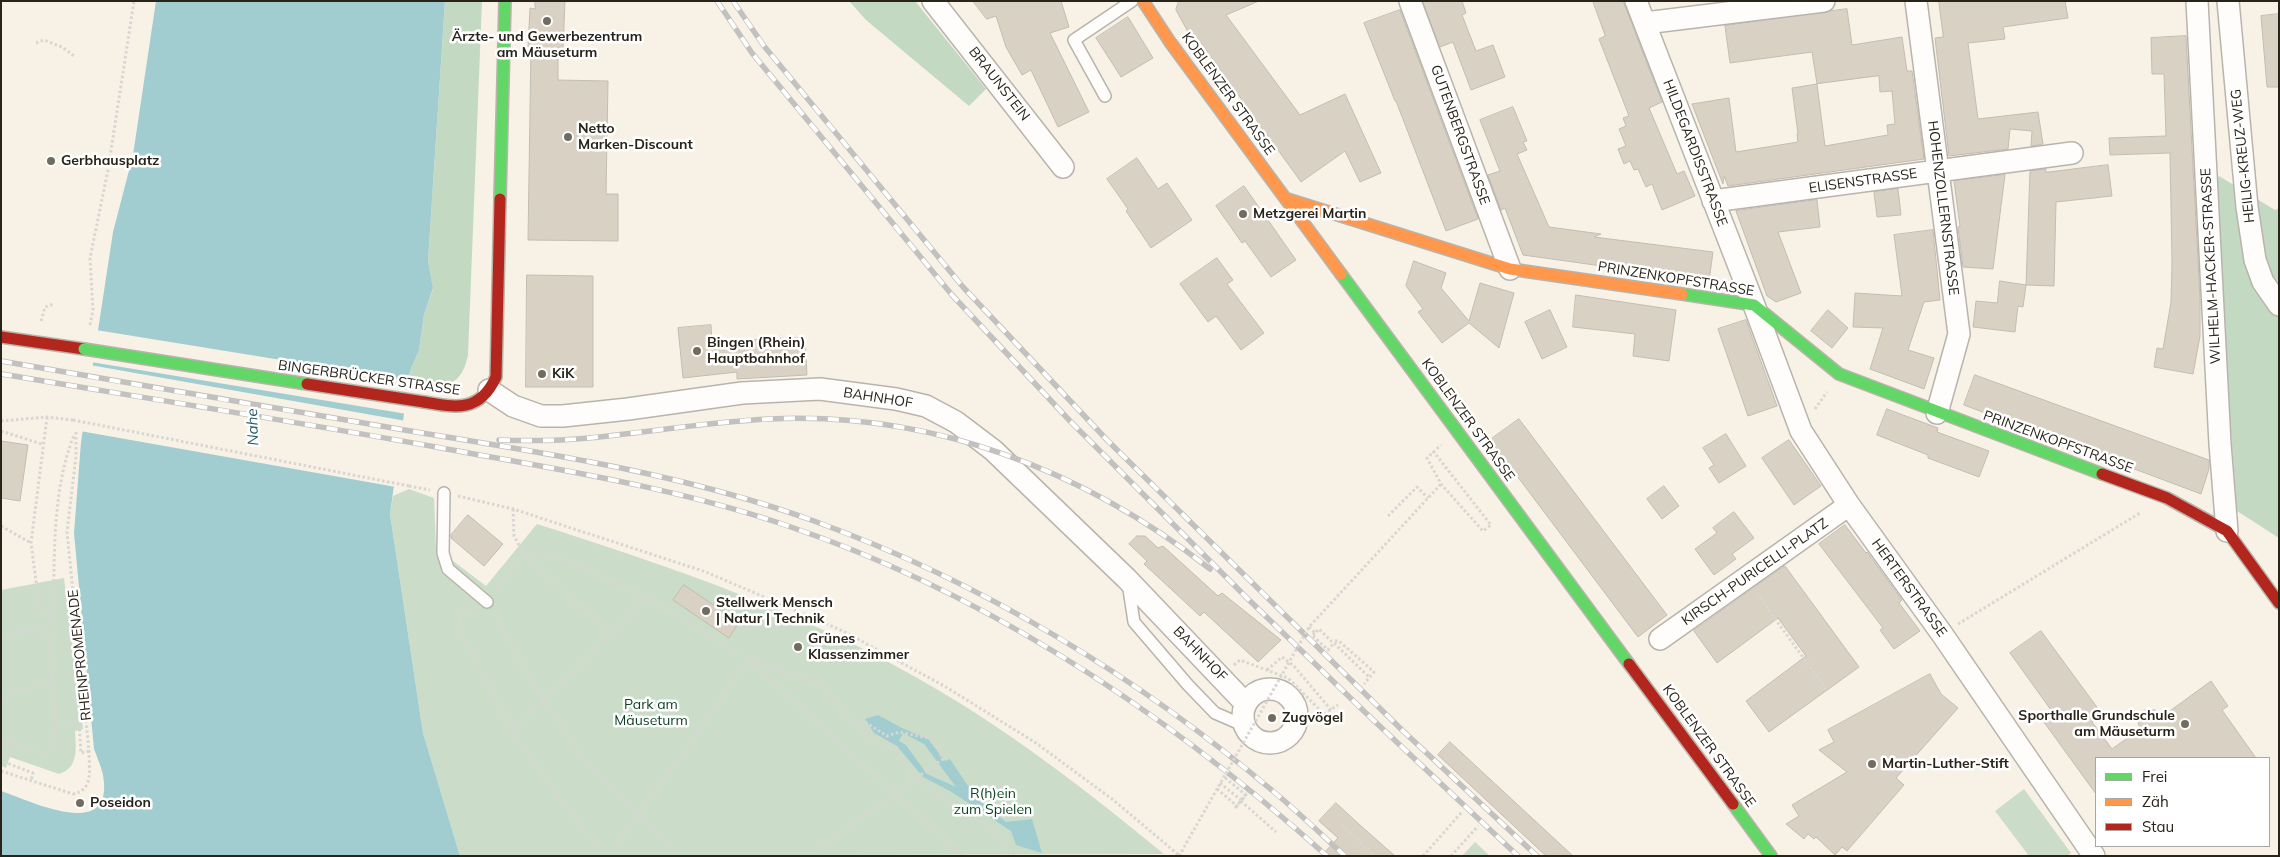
<!DOCTYPE html>
<html>
<head>
<meta charset="utf-8">
<style>
  body { margin:0 }
  #map { position:relative; width:2280px; height:857px; overflow:hidden; background:#f8f1e6; font-family:Mulish,sans-serif }
  canvas { display:block }
  .frame { position:absolute; inset:0; border:2px solid #29241a; pointer-events:none }
  .legend { position:absolute; left:2095px; top:757px; width:175px; height:90px; box-sizing:border-box; background:#fff; border:1px solid #a9a7a3; margin:0; padding:6px 9px; list-style:none; font-size:15px; color:#29241a }
  .legend li { display:flex; align-items:center; gap:10px; height:25px }
  .legend b { width:25px; border:1px solid #a9a7a3 }
</style>
</head>
<body>
<div id="map">
<canvas width="2280" height="857"></canvas>
<div class="frame"></div>
<ul class="legend">
<li><b style="height:6px;background:#63d668"></b>Frei</li>
<li><b style="height:6px;background:#ff974d"></b>Zäh</li>
<li><b style="height:6px;background:#b3261e"></b>Stau</li>
</ul>
</div>
<script>
const ctx = document.querySelector('canvas').getContext('2d');
ctx.lineJoin = 'round';
function fillPath(path, color) { ctx.fillStyle = color; ctx.fill(path, 'evenodd'); }
function stroke(path, color, width, dash) { ctx.strokeStyle = color; ctx.lineWidth = width; ctx.lineCap = dash ? 'butt' : 'round'; ctx.setLineDash(dash || []); ctx.stroke(path); }
function write(font, color, halo, rows, align = 'center') {
  ctx.font = font + ' Mulish,sans-serif'; ctx.lineWidth = 5; ctx.setLineDash([]); ctx.textBaseline = 'middle'; ctx.strokeStyle = halo; ctx.fillStyle = color; for (const [text, x, y, turn = 0] of rows) {
    ctx.save(); ctx.translate(x, y); ctx.rotate((+turn || 0) * Math.PI / 180); ctx.textAlign = isNaN(turn) ? turn : align; if (halo) ctx.strokeText(text, 0, 0); ctx.fillText(text, 0, 0); ctx.restore();
  }
}
fillPath(new Path2D(`
  M409,489l25,9 2,50 50,38 51,-62c138,44 276,91 401,166 80,47 154,105 226,164l-704,2 -37,-123 -33,-219 3,-18z
  M64,578l19,151 -8,2c1,17 4,37 -16,43l-49,-17 -4,11 -5,-2v-176z
  M2024,789l47,64 -4,3h-38l-34,-45z
  M1475,842l15,14h-28z`), '#cbddc8');
fillPath(new Path2D(`
  M445,1h37l-14,354c-8,38 -29,31 -59,26l1,-10 9,-21 5,-35 9,-26 -5,-28z
  M849,1h66l71,88 -17,17 -103,-86z
  M2219,176l56,34 4,-2v330l-42,-27 -25,-326z`), '#c4d9c2');
fillPath(new Path2D(`
  M156,1h289l-17,260 5,27 -9,27 -5,35 -9,21 -20,143 33,219 37,123h-459v-65c30,10 114,52 102,-16 -2,-9 -6,-18 -9,-26l-20,-216 7,-91 32,-210 20,-77z
  M878,715l24,13 26,11 17,22 5,-2 26,39 30,24 26,-3 10,34 -26,-8 -5,-14 -61,-40 -27,-14 -26,-31 -23,-13 -9,-14zM903,733l21,11 32,43 -29,-13 -21,-29 -7,-4z`), '#a1cdd1');
fillPath(new Path2D(`
  M96,330l315,51 -4,33 -316,-52z
  M90,365l316,56 -10,66 -316,-56z`), '#f8f1e6');
const building = new Path2D(`
  M535,1h30l-2,48 -5,-1v32l50,1 -2,113h12v47l-90,-1 3,-193h-3l2,-39 5,1z
  M973,1h88l8,26 -19,6 39,79 -31,15 -27,-57 -9,5 -16,-28 -10,-31 -9,3z
  M1179,1h80l-33,14 74,100 45,-21 36,79 -21,9 -15,-31 -44,31 -102,-142 -5,3 -18,-33z
  M1423,1h39l4,12 -4,2 14,36 17,-6 12,32 -34,13 -18,-48 -13,5z
  M1593,1h30l39,101 -13,6 28,66 7,-3 11,25 -33,14 -10,-26 -6,3 -8,-18 -4,1 -4,-9 -6,3 -6,-15 8,-3 -7,-17 7,-3 -3,-8 6,-2 -30,-77 6,-3z
  M1939,1h126l3,17 -65,9 2,12 -37,4 10,76 60,-7 5,32 -12,2 1,-15 -22,-2 -2,20 -59,7 -14,-118 8,-1z
  M1847,9l5,36 50,-8 5,34h5l12,88 -196,27 -4,-10 -1,8 -31,-80 37,-6 7,54 62,-10 -1,-8h1l-6,-46 25,-4 -5,-32 -82,11 -5,-37zM1879,76l1,16 12,-1 3,33 -8,1 1,10 -63,11 -8,-62z
  M1400,10l78,209 -32,12 -50,-130h-1l-31,-78z
  M2279,14v73h-12l-6,-71z
  M1128,17l25,41 -32,19 -25,-39z
  M2186,36l14,262v38l-7,38 -39,-7 3,-19 6,1 8,-47 1,-40 -2,-109 -60,2 -1,-17 57,-2 -2,-62h-12l-1,-36z
  M1513,107l14,34 -4,1 4,8 -10,4 32,73 52,7 -7,3 119,15 -4,29 -186,-26 -18,-47 -4,2 -13,-35 12,-4 -20,-51z
  M1137,158l21,31 9,-6 25,37 -41,28 -25,-37 2,-2 -21,-30z
  M2108,165l4,31 -56,6 -2,84 -28,-1 4,-114 16,-2v3z
  M2005,175l-12,94 -30,-2 -5,-40 2,-1 -6,-45z
  M1244,186l52,74 -25,17 -26,-36 -3,2 -26,-37z
  M1898,189l3,26 -24,2 -3,-25z
  M1817,200l3,27 -42,5 23,61 -25,9 -9,-6 -31,-85z
  M1933,230l7,70 -16,2 -16,48 26,8 -10,31 -54,-20 13,-41 -30,-1 2,-34 47,3 -8,-61z
  M1217,258l16,22 -6,4 37,49 -23,17 -25,-34 -8,6 -28,-38z
  M1414,261l32,12 -5,15 28,33 11,-38 34,10 -15,55 -30,-25 -27,20 -24,-31 5,-3 -17,-23z
  M527,275l66,1v111h-67z
  M2000,281l26,4 -3,22 -5,-1 -3,26 -42,-5 3,-26 21,2z
  M1576,295l100,15 -7,51 -36,-5 2,-22 -62,-7z
  M1550,310l17,37 -25,12 -17,-37z
  M1828,310l20,18 -16,20 -21,-17z
  M1746,320l31,86 -29,10 -30,-87z
  M711,325l1,17 93,-5 2,38 -70,4v-7l-54,6 -5,-50z
  M1975,375l234,85v9l-8,25 -237,-89z
  M1887,409l51,19 -1,4 52,19 -10,26 -51,-19v-3l-51,-20z
  M1519,419l148,196 -29,22 -148,-197z
  M1726,434l20,32 -27,17 -10,-15 5,-3 -11,-17z
  M1789,440l32,46 -27,19 -32,-47z
  M1,441l27,4 -8,56 -19,-3z
  M1664,486l15,20 -17,13 -15,-20z
  M1734,512l20,26 -22,16 4,5 -22,16 -19,-26 22,-16 -4,-5z
  M468,515l35,29 -19,22 -33,-28v-3z
  M1845,525l21,28 1,-1 35,48 -3,3 21,28 -26,18 -14,-19 3,-2 -64,-84z
  M1137,536h8l13,12 5,-2 55,50 4,-3 59,47 -23,22 -54,-50 -4,4 -56,-52 3,-3 -18,-17z
  M1785,566l74,101 -90,65 -23,-31 60,-45 -28,-38 -61,45 -23,-32z
  M684,585l55,37 -10,16 -56,-38z
  M2041,631l61,83 -10,8 20,27 28,-20 -3,-10 7,-9h11l8,6 48,-35 17,25 -6,4 34,48h-160v36l-55,-76 10,-8 -41,-57z
  M1930,674l11,20 17,14 -62,70 8,7 -57,66 -5,-4 -7,8 -19,-18 -2,2 -6,-5 -4,5 -18,-15 13,-8 -7,-11 55,-33 -28,-22 15,-8 -6,-12z
  M1450,742l123,114h-27l-108,-101z
  M1336,803l25,23 34,30h-74l17,-18 -19,-17z`);
fillPath(building, '#d9d1c3');
stroke(building, '#c2bdb3', 1);
const lane = new Path2D(`
  M1105,96l-31,-56 58,-39
  M444,493l-1,60 5,16 39,33
  M1128,583l6,39 54,63 27,28 30,13`);
const street = new Path2D(`
  M933,1l130,166
  M1410,1l100,268
  M1636,1l118,304 47,126 48,74 93,129 152,222
  M1916,1l43,333 -22,79
  M2197,1l23,443 7,87
  M2228,1l19,206 8,53 8,22 16,23
  M1645,23l179,-22
  M1713,201l359,-48
  M489,390l24,16 28,10h22l65,-7 114,-16 78,-4 76,10 30,7 30,16 37,28 134,129 119,125
  M1660,639l189,-134
  M1243 716a27 27 0 1 1 54 0a27 27 0 1 1-54 0Z`);
const fast = new Path2D(`
  M500,199l5,-198
  M1341,274l288,390
  M1682,294l72,11 85,69 263,100
  M1733,804l38,52`);
const slow = new Path2D(`
  M1143,1l27,41 171,232
  M1287,199l223,70 172,25`);
const jam = new Path2D(`
  M1,337l83,12
  M424,402c33,6 56,10 72,-25l4,-178
  M2102,474l65,24 60,33 52,72
  M1629,664l104,140`);
stroke(lane, '#b9b4ab', 14);
stroke(street, '#b9b4ab', 24);
stroke(fast, '#b9b4ab', 14);
stroke(slow, '#b9b4ab', 14);
stroke(jam, '#b9b4ab', 14);
stroke(new Path2D(`
  M36,43l8,-3 18,7 12,9
  M78,159l30,3
  M41,321l4,-14 9,-3
  M90,325l3,-15 -3,-52 18,-88 26,-169
  M1815,409l12,-17
  M47,417l-16,126 9,69h13
  M1,421l46,-4 26,3
  M1,431l41,13
  M1433,451l58,74 -8,6 -42,-47 -14,-26 14,-13
  M409,486l21,4
  M458,496l55,13 193,63 137,59 103,56 90,56 76,56 68,57
  M513,509l1,27 10,18 86,80
  M1388,516l29,-29 11,11
  M1,526l30,17
  M524,554h28l94,43 103,63 214,196
  M496,589l28,-35
  M1757,594l69,95
  M472,609l-13,7 3,16 49,97
  M495,615l48,86 48,67 87,88
  M1958,624l182,-111
  M1309,627l6,6 4,-4 12,12h8l35,31 -10,12
  M1315,633l-3,2 16,15 6,-7 35,34
  M1,637l16,-5 30,-4
  M1234,665l6,-5 48,18 36,36 14,-9
  M1267,670l15,-13 12,9 38,45
  M1,700l16,-10 36,-7
  M56,725l23,-3 2,31 8,-2
  M1,739l41,14 10,-2 3,-9 1,-17 -9,-97 6,-16c2,-60 -1,-121 21,-177
  M8,742l-4,20 29,11 -2,8
  M1,771l72,23c21,-4 16,-25 16,-43l-22,-219 9,-76v-25
  M1220,783l21,17
  M1241,801l35,31
  M1235,808l13,-16
  M1342,825l33,31
  M605,856l-46,-58 -48,-69 32,-28 103,-104
  M609,856l140,-196 71,23 33,41 5,-1 14,16 23,11 26,33 76,49 16,24
  M807,856l136,-97 -10,-20 -34,-7 -12,4 -22,-14 -7,1
  M1423,856l39,-44
  M1451,856l27,-30`), '#d8d6d2', 3, [2.5, 2.5]);
stroke(lane, '#fefdfb', 11);
stroke(street, '#fefdfb', 21);
stroke(fast, '#63d668', 11);
stroke(slow, '#ff974d', 11);
stroke(jam, '#b3261e', 11);
const rail = new Path2D(`
  M717,1l35,52 200,242 118,126 177,177 122,118 149,140
  M733,1l31,45 199,241 145,154 294,289 135,126
  M1,361c143,25 285,49 427,73 130,21 262,42 386,87 168,61 324,156 460,271 24,20 47,42 71,64
  M1,374c145,24 290,47 435,73 119,22 238,40 352,79 201,68 382,190 539,330
  M499,440c30,1 60,1 90,-2 60,-6 120,-16 180,-19 162,-8 315,51 441,150`);
stroke(rail, '#c3c1bf', 5.5);
stroke(rail, '#fff', 4, [11]);
const fastBridge = new Path2D(`
  M84,349l223,35`);
const jamBridge = new Path2D(`
  M307,384l117,18`);
stroke(fastBridge, '#b9b4ab', 14, []);
stroke(jamBridge, '#b9b4ab', 14, []);
stroke(new Path2D(`
  M73,420l336,66
  M1217,789l20,17 9,-11 -22,-18
  M1179,856l130,-229 132,-143`), '#d8d6d2', 3, [2.5, 2.5]);
stroke(fastBridge, '#63d668', 11);
stroke(jamBridge, '#b3261e', 11);
for (const [x, y, r, color] of [
  [547,21,5,"#716c61"],
  [568,137,5,"#716c61"],
  [51,161,5,"#716c61"],
  [1243,214,5,"#716c61"],
  [697,351,5,"#716c61"],
  [542,374,5,"#716c61"],
  [706,611,5,"#716c61"],
  [798,647,5,"#716c61"],
  [1272,718,5,"#716c61"],
  [2185,724,5,"#716c61"],
  [1872,764,5,"#716c61"],
  [80,803,5,"#716c61"]
]) { const dot = new Path2D(); dot.arc(x, y, r, 0, 2 * Math.PI); ctx.fillStyle = color; ctx.fill(dot); stroke(dot, '#fff', 2); }
write('bold 14px', '#29241a', '#fff', [
  ["Ärzte- und Gewerbezentrum",547,37,"center"],
  ["am Mäuseturm",547,53,"center"],
  ["Netto",578,129],
  ["Marken-Discount",578,145],
  ["Gerbhausplatz",61,161],
  ["Metzgerei Martin",1253,214],
  ["Bingen (Rhein)",707,343],
  ["Hauptbahnhof",707,359],
  ["KiK",552,374],
  ["Stellwerk Mensch",716,603],
  ["| Natur | Technik",716,619],
  ["Grünes",808,639],
  ["Klassenzimmer",808,655],
  ["Sporthalle Grundschule",2175,716,"right"],
  ["am Mäuseturm",2175,732,"right"],
  ["Zugvögel",1282,718],
  ["Martin-Luther-Stift",1882,764],
  ["Poseidon",90,803]
], 'left');
write('14px', '#29241a', '#fff', [
  ["BRAUNSTEIN",999,84,52],
  ["KOBLENZER STRASSE",1228,94,54],
  ["GUTENBERGSTRASSE",1460,135,70],
  ["HILDEGARDISSTRASSE",1695,153,69],
  ["HEILIG-KREUZ-WEG",2243,156,-96],
  ["ELISENSTRASSE",1863,181,-8],
  ["HOHENZOLLERNSTRASSE",1943,208,83],
  ["WILHELM-HACKER-STRASSE",2211,266,-93],
  ["PRINZENKOPFSTRASSE",1676,279,9],
  ["BINGERBRÜCKER STRASSE",369,378,8],
  ["BAHNHOF",878,398,9],
  ["KOBLENZER STRASSE",1468,420,54],
  ["PRINZENKOPFSTRASSE",2058,442,20],
  ["KIRSCH-PURICELLI-PLATZ",1755,572,-35],
  ["HERTERSTRASSE",1909,588,54],
  ["BAHNHOF",1200,654,46],
  ["RHEINPROMENADE",80,655,-96],
  ["KOBLENZER STRASSE",1709,746,54]
]);
write('14px', '#083f1e', '#fff', [
  ["Park am",651,705],
  ["Mäuseturm",651,721],
  ["R(h)ein",993,794],
  ["zum Spielen",993,810]
]);
write('italic 15px', '#265d65', '#fff', [
  ["Nahe",253,427,-92]
]);
</script>
</body>
</html>
